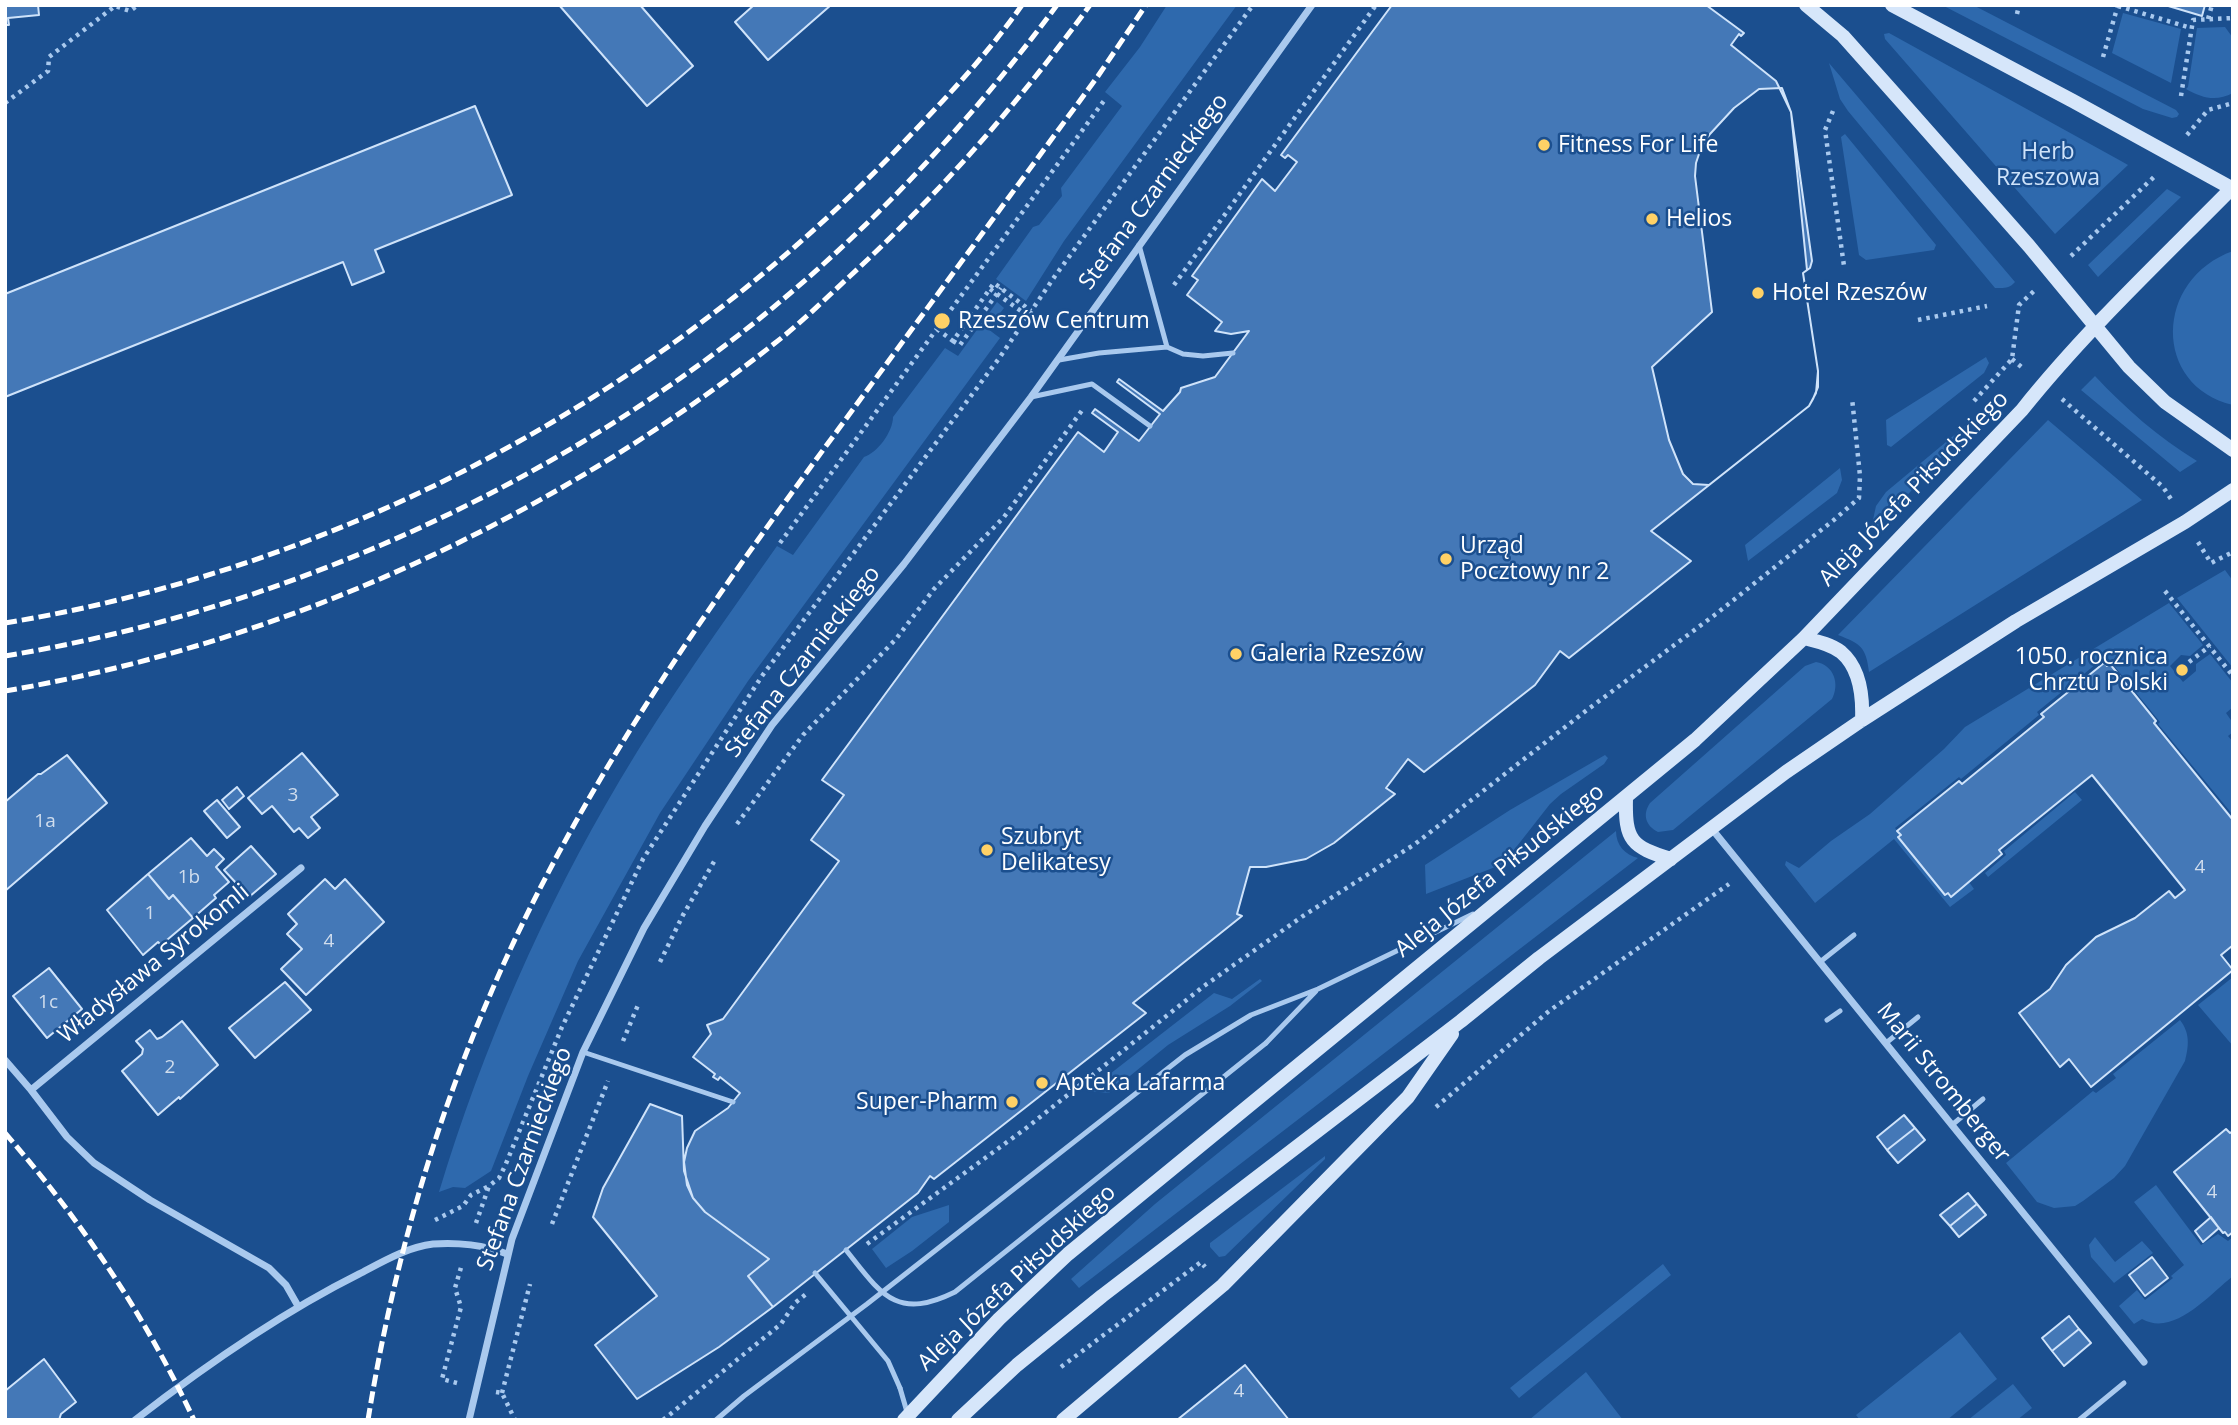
<!DOCTYPE html>
<html>
<head>
<meta charset="utf-8">
<style>
  body { margin:0 }
  #map { position:relative; width:2238px; height:1425px; overflow:hidden; background:#1b4f8f; font-family:"Open Sans",sans-serif }
  canvas { display:block }
  .frame { position:absolute; inset:0; border:7px solid #fff; pointer-events:none }
</style>
</head>
<body>
<div id="map">
<canvas width="2238" height="1425"></canvas>
<div class="frame"></div>
</div>
<script>
const ctx = document.querySelector('canvas').getContext('2d');
ctx.lineJoin = 'round';
function fillPath(path, color) { ctx.fillStyle = color; ctx.fill(path, 'evenodd'); }
function stroke(path, color, width, dash) { ctx.strokeStyle = color; ctx.lineWidth = width; ctx.lineCap = dash ? 'butt' : 'round'; ctx.setLineDash(dash || []); ctx.stroke(path); }
function write(font, color, halo, rows, align = 'center') {
  ctx.font = font + ' "Open Sans",sans-serif'; ctx.lineWidth = 5; ctx.setLineDash([]); ctx.textBaseline = 'middle'; ctx.strokeStyle = halo; ctx.fillStyle = color; for (const [text, x, y, turn = 0] of rows) {
    ctx.save(); ctx.translate(x, y); ctx.rotate((+turn || 0) * Math.PI / 180); ctx.textAlign = isNaN(turn) ? turn : align; if (halo) ctx.strokeText(text, 0, 0); ctx.fillText(text, 0, 0); ctx.restore();
  }
}
fillPath(new Path2D(`
  M1167,5h70l-173,236 -38,60 -30,-22 37,-52 6,-2 23,-29 -1,-8 61,-82 -17,-14 35,-45z
  M1942,5h31l203,105 3,4 -2,3 -5,1 -29,-9z
  M2123,13l58,16 -10,54 -59,-30z
  M2225,27l8,11v55c-17,9 -31,5 -47,-4l2,-2 9,-59z
  M1889,33l232,128 7,4 -73,69 -170,-195 -1,-5z
  M1829,63l186,219c-6,7 -11,6 -20,6l-147,-177 -8,-12z
  M1845,134l91,111 -2,5 -68,10 -7,-5 -18,-118z
  M2167,189l14,8 -83,80 -10,-12z
  M2233,251v154c-81,-19 -79,-126 0,-154z
  M997,302l7,6 -16,21 12,9 -252,343 -88,132 -82,148 -50,115 -37,95 -26,17 -12,-1 -14,5c44,-145 104,-282 181,-412 48,-81 103,-157 157,-234l16,9 71,-98c13,-4 29,-25 29,-40l52,-69 13,8z
  M1986,357l3,6 -5,10 -93,74 -4,-2 -1,-25z
  M2095,376c31,33 63,61 102,85l-17,11 -99,-82z
  M2048,420l94,80 -273,172c-3,-25 -8,-28 -31,-37z
  M1970,422l2,1 -96,107 -5,-1 5,-23 10,-14z
  M1840,468l2,12 -5,13 -89,68 -3,-16z
  M2225,570l8,11v87l-56,-70z
  M2169,603l34,42 -13,11 -9,-1 -11,11 13,16 13,-11v-7l14,-10 23,29v24l-7,6 7,10v9l-5,4 5,6v73l-75,-91 2,-2 -54,-66 -69,56 2,3 -78,64 -2,-2 -64,51 6,7 -3,2 47,58 3,-2 3,3 18,-14 5,7 -24,18 -56,-68 -79,64 -30,-38 1,-4 13,7 32,-27 39,-27 74,-65 21,-22z
  M1816,662c18,3 24,22 16,37l-159,131 -15,2c-12,-6 -16,-17 -8,-29l155,-137z
  M1605,755l3,3 -4,6 -43,30 -11,10 -47,60 -77,30 -1,-29 85,-55z
  M2075,792l7,8 -94,77 -3,-4 21,-18 -2,-4z
  M1616,831c0,14 9,24 22,27l-559,430 -8,-9 84,-75z
  M2233,977v69l-35,-41z
  M1260,979l2,2 -32,25 -62,39 -59,48 -21,-2 126,-98 18,6z
  M2180,1020c10,13 9,25 5,41l-60,105 -11,12 -31,23 -8,5 -21,2 -17,-6 -31,-39 87,-72 3,2 20,-15 -3,-4z
  M1325,1156v3l-100,97 -6,1 -9,-10v-4z
  M2156,1185l45,60 17,-11 10,7 5,-4v39c-24,19 -59,61 -91,43l-8,5 -15,-18 18,-16 8,10 28,-22 -2,-2 13,-11 -50,-63z
  M949,1205v17l-37,29 -26,17 -14,-19 40,-32z
  M2095,1237l20,25 27,-21 11,12 -39,30 -23,-26 -2,-12z
  M1663,1264l8,11 -152,123 -9,-10z
  M1960,1332l37,47 -50,41h-87l-4,-5z
  M1586,1372l37,48h-94z
  M2013,1384l19,24 -15,12h-49z`), '#2e69ad');
const building = new Path2D(`
  M5,5h33l1,10 -31,3 1,7h-4z
  M559,5h81l53,61 -46,40z
  M754,5h77l-63,55 -33,-38z
  M1392,5h314l38,28 -3,3 -2,-2 -8,11 45,36 15,31 21,149 -2,7 -7,5 15,98v16l-5,12 -4,7 -158,125 40,30 -122,97 -9,-7 -25,34 -111,87 -16,-13 -22,29 9,6 -61,49 -28,16 -40,8h-16l-13,47 5,2 -109,87 13,10 -212,166 -4,-3 -12,17 -145,114 -25,-31 21,-17 -64,-47 -12,-14 -6,-13 -3,-23 3,-14 8,-17 33,-23 12,-15 -20,-16 -2,3 -5,-3 2,-3 -22,-17 18,-23 -4,-9 16,-6 116,-158 -28,-21 33,-45 -22,-15 256,-348 26,20 14,-20 -26,-19 3,-4 44,32 21,-27 -43,-32 2,-3 44,32 17,-19 1,-4 34,-11 34,-46 -18,3 -16,-3 7,-9 -35,-27 11,-15 -6,-4 70,-97 13,12 22,-29 -9,-7 -3,3 -4,-3z
  M2165,5h40l-3,11z
  M1782,88l9,24 16,158 -4,3 15,98 -2,22 -7,13 -100,79 -16,-1 -10,-10 -14,-34 -17,-73 60,-55 -17,-136 1,-13 5,-15 9,-14 24,-26 25,-19z
  M475,106l37,89 -137,55 9,22 -32,13 -9,-23 -338,135v-103z
  M2104,663l3,3 3,-2 46,57 -2,2 79,97v128l-1,-2 -11,9 12,15 -142,117 -22,-28 -9,8 -41,-54 31,-24 16,-24 30,-28 39,-19 34,-27 6,7 10,-8 -93,-115 -93,75 3,4 -51,43 -3,-4 -3,2 -47,-58 3,-2 -4,-4 62,-50 3,3 82,-67 -3,-3z
  M302,753l36,42 -27,22 9,11 -12,10 -9,-10 -5,4 -22,-26 -10,8 -14,-16z
  M67,755l40,48 -102,88v-89l33,-28h3z
  M237,787l7,9 -15,13 -7,-9z
  M217,800l23,27 -13,11 -23,-27z
  M191,838l16,18 7,-7 10,10 -8,8 13,15 -15,13 2,3 -23,20 -20,-23 -4,4 -21,-25z
  M251,846l25,28 -27,23 -25,-27z
  M148,874l21,25 4,-4 20,23 -32,27 -3,-3 -15,13 -36,-45z
  M325,879l10,10 10,-10 39,43 -78,73 -25,-26 21,-20 -15,-15 10,-10 -9,-10z
  M49,968l33,41 -35,29 -34,-42z
  M285,982l26,28 -56,48 -26,-30z
  M182,1021l36,44 -38,34 -1,-2 -21,18 -36,-44 20,-17 1,-5 -7,-8 14,-11 7,9 5,-2z
  M650,1104l32,12 2,55 9,27 12,14 64,47 -21,17 25,31 -54,40 -82,52 -42,-54 62,-49 -64,-79 10,-29z
  M1904,1115l11,13 -28,22 -10,-13z
  M1915,1128l10,12 -27,23 -11,-13z
  M2226,1129l4,4 3,-2v101l-5,4 -3,-4 -2,1 -49,-61z
  M1968,1193l9,11 -27,22 -10,-11z
  M1977,1204l9,11 -27,22 -9,-11z
  M2211,1217l8,11 -16,14 -8,-11z
  M2152,1257l16,21 -23,18 -16,-21z
  M2069,1316l10,13 -27,22 -10,-13z
  M2079,1329l12,14 -27,23 -12,-15z
  M44,1359l32,43 -15,12 -2,6h-54v-29z
  M1245,1365l44,55h-112z`);
fillPath(building, '#4478b7');
stroke(building, '#cfe3fa', 2);
stroke(new Path2D(`
  M2118,6l73,22
  M2017,14l2,-9
  M2208,19l4,-14
  M2103,57l15,-52
  M2181,96l12,-76 40,-2
  M5,103l43,-32 1,-14 66,-51 15,5 8,-6
  M1833,111l-8,19 19,136
  M2187,135l21,-25 25,-7
  M2071,256l85,-81
  M1174,285l202,-280
  M990,289l38,27
  M1918,320l69,-14
  M937,329l16,12 41,-58 37,28
  M953,341l7,4 41,-57
  M2012,359l13,11
  M2062,399l101,88 10,15
  M1974,401l38,-42 7,-54 15,-14
  M2198,542l13,21 22,-11
  M780,543l326,-445
  M2165,591l68,85
  M2189,662l21,-16
  M737,824l66,-89 93,-96 38,-50 70,-72 79,-108
  M660,962l23,-47 32,-55
  M623,1041l15,-36
  M1436,1107l113,-96 180,-127
  M435,1220l28,-14 8,-11 18,-9
  M476,1223l13,-37 10,-8 6,-12 57,-139 81,-168 119,-183 238,-319 55,-81 198,-271
  M552,1224l56,-143
  M867,1244l158,-115 179,-143 99,-70 112,-72 172,-134 129,-96 119,-95 24,-21 1,-22 -8,-78
  M1061,1367l140,-105 4,5
  M457,1383l-15,-4 19,-72 -6,-19 7,-24
  M496,1392l6,1 13,27
  M502,1393l28,-109
  M663,1420l118,-96 14,-21 11,-9`), '#a9c9ee', 4.5, [3.5, 5]);
stroke(new Path2D(`
  M1139,245l28,102
  M1059,360l40,-7 68,-6 16,7 20,2 30,-3
  M1031,397l61,-13 58,42
  M1820,962l34,-27
  M1827,1020l13,-9
  M1266,1043l50,-52
  M1886,1043l32,-26
  M583,1052l150,50
  M1952,1125l31,-26
  M900,1388l7,24
  M716,1420l28,-24 123,-92 318,-249 66,-40 67,-26 155,-75
  M2079,1420l45,-37`), '#a9c9ee', 5);
stroke(new Path2D(`
  M1712,829l432,533
  M5,1060l26,30
  M298,1306l-12,-21 -17,-17 -119,-68 -56,-37 -27,-26 -36,-47 270,-222
  M135,1420c71,-55 144,-106 224,-146 23,-12 48,-27 74,-30 24,-2 52,1 74,10
  M469,1420l43,-181 71,-187 61,-124 61,-102 67,-101 132,-161 127,-167 281,-392`), '#a9c9ee', 7);
stroke(new Path2D(`
  M1806,5l37,31 58,65 128,145 100,121 36,35 68,48
  M1892,5l181,96 160,88
  M1804,638c12,3 27,6 37,14 19,16 22,45 21,68
  M1626,799c-1,41 5,48 45,60
  M904,1420l95,-101 69,-65 627,-514 109,-102 218,-228c64,-80 139,-150 211,-223
  M958,1420l59,-55 85,-69 359,-275 78,-63 247,-186 76,-52 154,-99 169,-99 48,-32
  M1063,1420l160,-135 185,-188 44,-63`), '#d6e6fa', 14);
stroke(new Path2D(`
  M5,623c341,-56 660,-230 897,-479 42,-44 85,-89 120,-139
  M5,656c272,-45 540,-165 754,-337 113,-91 212,-198 298,-314
  M5,691c280,-48 547,-172 770,-348 26,-20 50,-44 74,-66 90,-83 169,-173 241,-272
  M5,1133c76,87 140,182 189,287
  M368,1420c23,-143 62,-284 119,-418 88,-209 219,-393 353,-575 86,-117 172,-234 258,-351l48,-71`), '#fff', 5, [12, 5]);
stroke(new Path2D(`
  M846,1250c35,44 50,71 109,42l311,-249
  M815,1273l73,88 12,27`), '#a9c9ee', 5);
for (const [x, y, r, color] of [
  [1544,145,7,"#ffd166"],
  [1652,219,7,"#ffd166"],
  [1758,293,7,"#ffd166"],
  [942,321,9,"#ffd166"],
  [1446,559,7,"#ffd166"],
  [1236,654,7,"#ffd166"],
  [2182,670,7,"#ffd166"],
  [987,850,7,"#ffd166"],
  [1042,1083,7,"#ffd166"],
  [1012,1102,7,"#ffd166"]
]) { const dot = new Path2D(); dot.arc(x, y, r, 0, 2 * Math.PI); ctx.fillStyle = color; ctx.fill(dot); stroke(dot, '#1b4f8f', 2.5); }
write('19px', '#d0dded', null, [
  ["3",293,796],
  ["1a",45,822],
  ["4",2200,868],
  ["1b",189,878],
  ["1",150,914],
  ["4",329,942],
  ["1c",48,1003],
  ["2",170,1068],
  ["4",2212,1193],
  ["4",1239,1392]
]);
write('23px', '#fff', '#1b4f8f', [
  ["Fitness For Life",1558,145],
  ["Helios",1666,219],
  ["Hotel Rzeszów",1772,293],
  ["Rzeszów Centrum",958,321],
  ["Urząd",1460,546],
  ["Pocztowy nr 2",1460,572],
  ["Galeria Rzeszów",1250,654],
  ["1050. rocznica",2168,657,"right"],
  ["Chrztu Polski",2168,683,"right"],
  ["Szubryt",1001,837],
  ["Delikatesy",1001,863],
  ["Apteka Lafarma",1056,1083],
  ["Super-Pharm",998,1102,"right"]
], 'left');
write('23px', '#cfe3fa', '#1b4f8f', [
  ["Herb",2048,152],
  ["Rzeszowa",2048,178]
]);
write('23px', '#fff', '#1b4f8f', [
  ["Stefana Czarnieckiego",1154,192,-54],
  ["Aleja Józefa Piłsudskiego",1914,489,-46],
  ["Stefana Czarnieckiego",803,662,-52],
  ["Aleja Józefa Piłsudskiego",1500,871,-39],
  ["Władysława Syrokomli",154,964,-39],
  ["Marii Stromberger",1943,1083,51],
  ["Stefana Czarnieckiego",525,1159,-70],
  ["Aleja Józefa Piłsudskiego",1017,1278,-43]
]);
</script>
</body>
</html>
